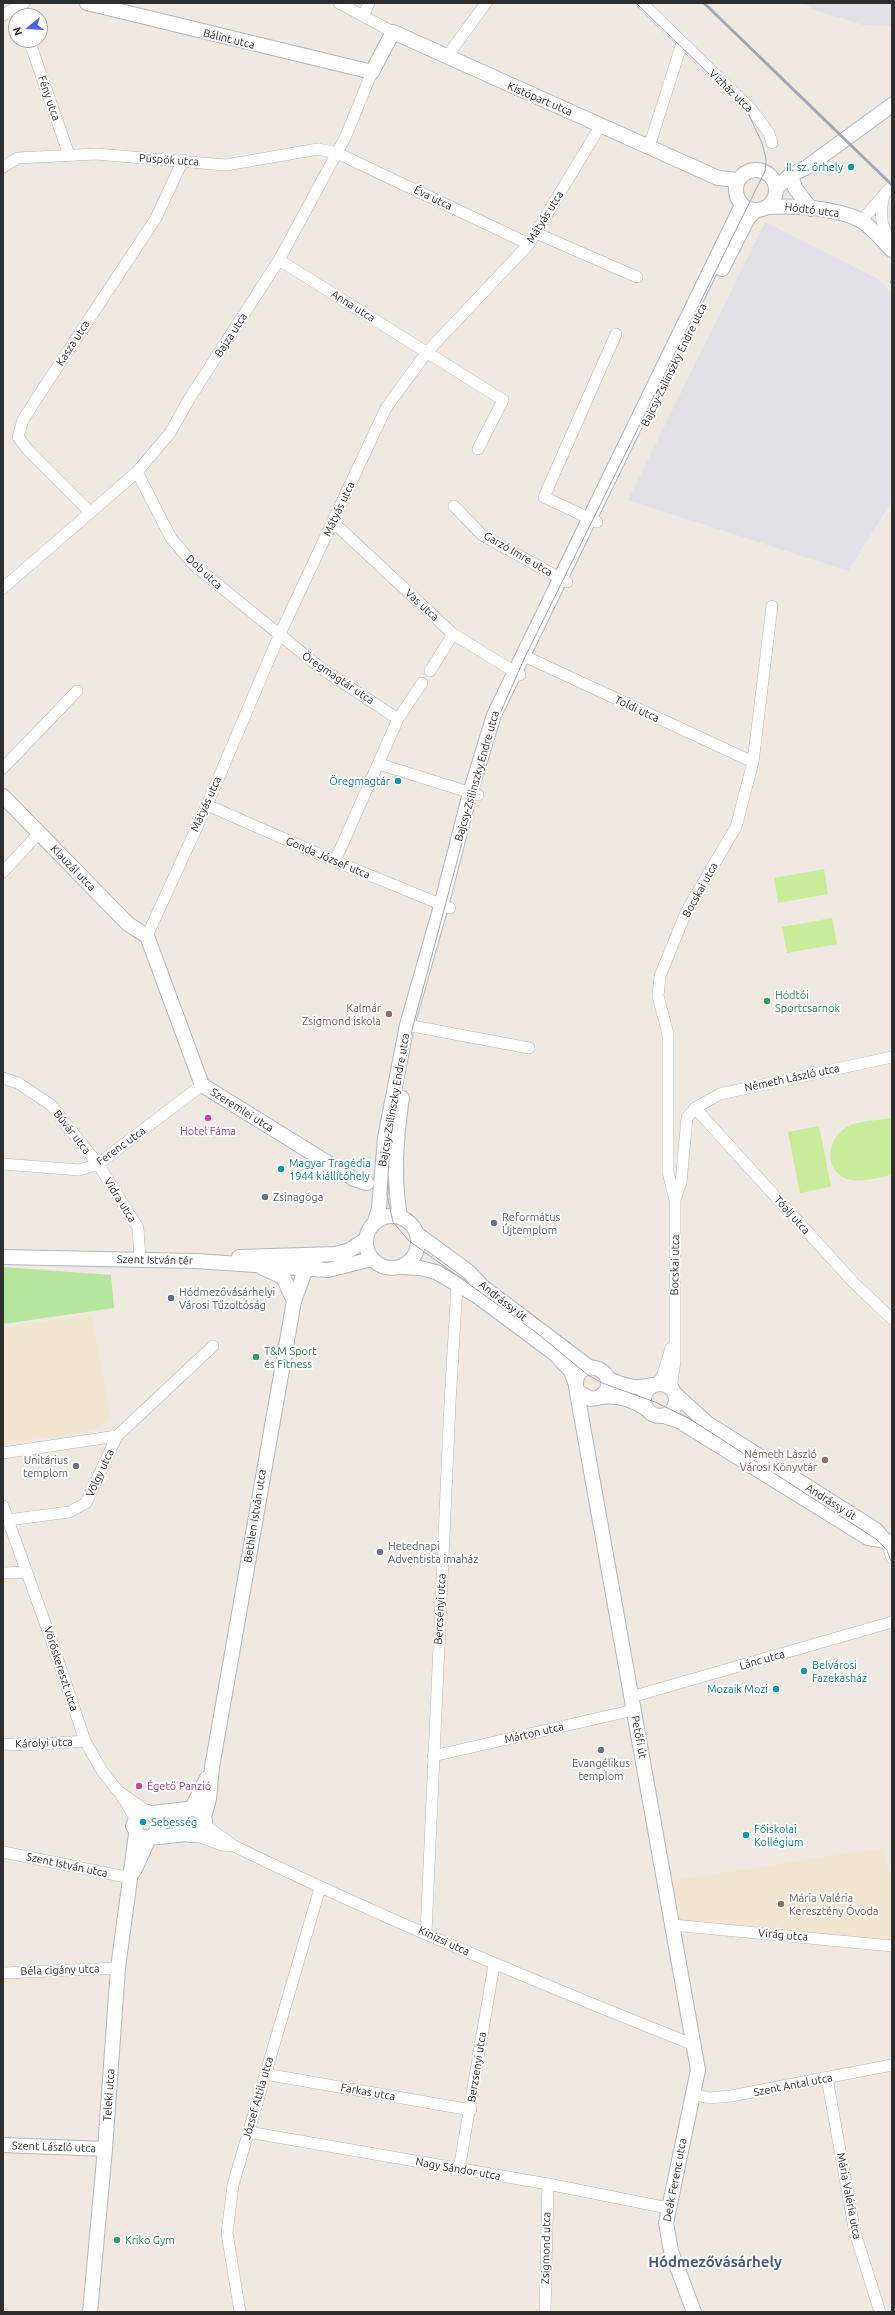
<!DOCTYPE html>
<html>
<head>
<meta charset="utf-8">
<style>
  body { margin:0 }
  #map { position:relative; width:895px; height:2315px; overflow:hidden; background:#efe9e1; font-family:Ubuntu,sans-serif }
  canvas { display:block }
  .frame { position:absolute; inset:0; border:4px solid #2e2e2e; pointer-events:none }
  .north { position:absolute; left:8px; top:8px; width:40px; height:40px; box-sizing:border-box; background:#fff; border:1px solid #ababab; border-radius:50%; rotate:252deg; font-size:11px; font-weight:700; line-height:16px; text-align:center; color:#2e2e2e }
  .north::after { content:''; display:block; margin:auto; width:14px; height:18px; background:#4264fb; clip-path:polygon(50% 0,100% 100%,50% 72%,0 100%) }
</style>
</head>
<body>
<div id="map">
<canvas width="895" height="2315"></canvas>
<div class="frame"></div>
<div class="north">N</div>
</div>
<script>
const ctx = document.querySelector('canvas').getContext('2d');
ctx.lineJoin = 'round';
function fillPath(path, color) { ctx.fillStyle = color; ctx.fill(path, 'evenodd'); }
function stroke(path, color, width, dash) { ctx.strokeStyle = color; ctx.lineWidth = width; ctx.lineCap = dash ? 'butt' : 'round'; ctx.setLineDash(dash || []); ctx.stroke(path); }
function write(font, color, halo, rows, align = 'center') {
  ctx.font = font + ' Ubuntu,sans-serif'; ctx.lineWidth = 4; ctx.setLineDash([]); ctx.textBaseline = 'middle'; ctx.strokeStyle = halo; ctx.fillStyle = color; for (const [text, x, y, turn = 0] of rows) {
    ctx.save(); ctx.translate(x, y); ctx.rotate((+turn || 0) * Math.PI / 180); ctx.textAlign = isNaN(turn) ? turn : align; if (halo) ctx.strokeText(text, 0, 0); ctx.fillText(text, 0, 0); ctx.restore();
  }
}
fillPath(new Path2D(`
  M803,3h89v23l-29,-1 -48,-15z
  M765,222l115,58 12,14v207l-44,70 -220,-71z`), '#e3e1e8');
fillPath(new Path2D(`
  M92,1314l18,104 -16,12 -91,14v-116z
  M883,1848l9,30v68l-219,-21 -8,-43z`), '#f0e6d1');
fillPath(new Path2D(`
  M3,1267l108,8 3,33 -111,16z`), '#b6e59e');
fillPath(new Path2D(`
  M824,869l4,25 -50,9 -4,-25z
  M832,918l5,26 -50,9 -5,-26z
  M892,1118v57c-12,2 -27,7 -40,5 -28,-4 -28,-41 -5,-53 10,-6 33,-7 45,-9z
  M819,1126l12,61 -31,6 -12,-61z`), '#c9ec9a');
stroke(new Path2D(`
  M891,282l1,1`), '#75cff0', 3);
const minor = new Path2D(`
  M339,3l54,29
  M642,3l109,106 18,24 3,10
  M3,15l21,-12
  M363,16l6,-13
  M29,40l40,115
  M449,59l4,-11 33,-45
  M649,147l33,-104
  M3,167l15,-9 78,-4 130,11 92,-16 19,4 192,91
  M884,195c-5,21 -3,31 8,49
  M861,221l31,-35
  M536,233l101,44
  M279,260l224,140 -25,49
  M137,472l34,66 24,28 127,103 76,50
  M454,506l28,29 85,47
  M90,512l-62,-62 -10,-13 5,-17 12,-19 121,-183 27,-58
  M333,522l120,112 67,41
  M597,522l-53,-25 72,-163
  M3,588l134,-116 33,-39 21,-37 88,-136 66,-122 27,-66
  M522,655l231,107
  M430,671l23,-37
  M379,764l99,31
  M3,768l74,-77
  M207,805l128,56 115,47
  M335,861l63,-142 24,-36
  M3,872l36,-39
  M147,936l60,-131 72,-169 107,-228 41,-56 102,-108 72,-119
  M407,1025l122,23
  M3,1078l15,5 33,22 47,59 40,64 2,32
  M695,1108l159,175 38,36
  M3,1164l76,6 19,-6 104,-79
  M675,1200l-7,-28v-138l-10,-38 2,-20 27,-66 49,-83 17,-65 19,-156
  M658,1384l5,-10 8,-26
  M673,1390l-1,-9 3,-19v-162l6,-18 6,-64 8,-10 25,-14 172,-37
  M3,1453l114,-17
  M3,1506l50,139 32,96 17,30 16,20 30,21
  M8,1520l61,-8 17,-9 31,-67 96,-90
  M887,1543l5,15
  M3,1573l24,-1
  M631,1697l261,-75
  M3,1744l24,1 58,-4
  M433,1756l201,-46
  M121,1795l14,23
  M205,1825l29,21
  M195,1835l27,10 12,1c150,73 305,137 460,199
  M3,1852l128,26
  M673,1925l219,21
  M426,1933l24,-530 7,-118
  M3,1973l115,-5
  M265,2074l206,36
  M827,2078l28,155 25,79
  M693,2094l16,4 22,-2 161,-31
  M248,2132l300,52 120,24
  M459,2170l35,-205
  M240,2312l-13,-79 6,-48 87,-297
  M545,2312l3,-128`);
const tertiary = new Path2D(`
  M87,3l285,69 21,-40 325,146 20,2
  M736 190a20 20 0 1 1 40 0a20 20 0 1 1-40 0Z
  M791,175l4,13 16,21
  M777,188l12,-12 18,-9 85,-62
  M768,207c27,-2 68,1 92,13 12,7 22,20 32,30
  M722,269l26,-51 7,-7
  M3,796l125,128 19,12 55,149 152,94 13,4
  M366 1242a26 26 0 1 1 52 0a26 26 0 1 1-52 0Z
  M400,1217c-7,-40 -4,-79 2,-119
  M375,1222l4,-14 6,-70 22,-113 34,-119 29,-113 24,-78 248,-510
  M417,1234l52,38 14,15 106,80
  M3,1257l193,4 132,9 44,-11
  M239,1257l97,-3 14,-4 16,-11
  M402,1267l18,1 16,4 41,24 78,58 16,17 4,11
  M263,1268l20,9 11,24
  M607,1378c15,7 29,12 45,7
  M644 1400a16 16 0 1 1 32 0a16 16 0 1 1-32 0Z
  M578,1392l13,7c6,0 11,-2 15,-8 13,-23 -32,-37 -30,-4l122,683 -32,153 5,28 23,61
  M675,1394l32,29 169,107 11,13
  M600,1397c16,-2 33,2 46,12
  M664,1416l15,5 189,117 24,4
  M192,1808l15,-30
  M179 1822a13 13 0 1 1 26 0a13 13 0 1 1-26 0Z
  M153,1813l34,-4
  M204,1817l5,-18 3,-32 82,-466 12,-33 12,-12
  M153,1836l6,-9 -2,-10 -9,-5 -10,2 -5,12 7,11 9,1 38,-4
  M134,1871l15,-33
  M3,2145l102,4
  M90,2312l15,-163 13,-181 18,-134`);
stroke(minor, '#b4b7c1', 12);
stroke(tertiary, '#b4b7c1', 16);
stroke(minor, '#fff', 11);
stroke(tertiary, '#fff', 14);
stroke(new Path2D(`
  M636,3l111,108 15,32 4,16 -1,12 -240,486 -27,61 -23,76 -62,232 -14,64 -9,53 -3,52 6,27 16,19 124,89 55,45 14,8 53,19 35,17 186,120 11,11 5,14`), '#a3a6b8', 1);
stroke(new Path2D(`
  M704,3l188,182`), '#a3a6b8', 3);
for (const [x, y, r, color] of [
  [851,167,4,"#0f9aa8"],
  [398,781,4,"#0f9aa8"],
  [767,1001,4,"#2e9e5b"],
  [389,1014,4,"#8d6e63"],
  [208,1118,4,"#d1479c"],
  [281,1169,4,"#0f9aa8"],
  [265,1197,4,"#6b7280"],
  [494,1223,4,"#6b7280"],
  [171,1298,4,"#5c6f8a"],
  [256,1357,4,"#2e9e5b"],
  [825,1460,4,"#8d6e63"],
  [76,1466,4,"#6b7280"],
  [380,1552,4,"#6b7280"],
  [804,1671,4,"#0f9aa8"],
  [776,1689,4,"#0f9aa8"],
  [601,1750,4,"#6b7280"],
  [139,1786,4,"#d1479c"],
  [143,1822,4,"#0f9aa8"],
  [746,1835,4,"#0f9aa8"],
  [781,1904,4,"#8d6e63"],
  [117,2240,4,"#2e9e5b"]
]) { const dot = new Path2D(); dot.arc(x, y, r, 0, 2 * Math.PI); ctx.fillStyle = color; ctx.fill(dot); stroke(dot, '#fff', 1.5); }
write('11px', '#2e2e2e', '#fff', [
  ["Bálint utca",229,39,14],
  ["Vízház utca",731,91,44],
  ["Fény utca",49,98,71],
  ["Kistópart utca",540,99,23],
  ["Püspök utca",169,160,4],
  ["Éva utca",433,198,26],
  ["Hódtó utca",812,210,7],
  ["Mátyás utca",545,217,-58],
  ["Anna utca",353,306,32],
  ["Bajza utca",231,335,-57],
  ["Kasza utca",73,343,-57],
  ["Bajcsy-Zsilinszky Endre utca",674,365,-64],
  ["Mátyás utca",339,509,-65],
  ["Garzó Imre utca",518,554,30],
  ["Dob utca",204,572,43],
  ["Vas utca",422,605,43],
  ["Öregmagtár utca",338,678,34],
  ["Toldi utca",637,709,25],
  ["Bajcsy-Zsilinszky Endre utca",477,776,-74],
  ["Mátyás utca",206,804,-66],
  ["Gonda József utca",328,858,23],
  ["Klauzál utca",73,868,46],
  ["Bocskai utca",700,890,-61],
  ["Németh László utca",792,1078,-12],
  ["Bajcsy-Zsilinszky Endre utca",394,1100,-80],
  ["Szeremlei utca",242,1110,32],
  ["Búvár utca",72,1132,52],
  ["Ferenc utca",121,1146,-36],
  ["Vidra utca",120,1200,58],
  ["Tóalj utca",792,1215,48],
  ["Szent István tér",155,1260,1],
  ["Bocskai utca",675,1265,-89],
  ["Andrássy út",503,1301,38],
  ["Völgy utca",100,1473,-65],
  ["Andrássy út",831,1502,32],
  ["Bethlen István utca",255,1516,-81],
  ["Bercsényi utca",440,1609,-87],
  ["Lánc utca",762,1660,-16],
  ["Vöröskereszt utca",61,1669,72],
  ["Márton utca",534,1733,-13],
  ["Petőfi út",639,1737,79],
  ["Károlyi utca",44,1743,-2],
  ["Szent István utca",67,1865,12],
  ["Virág utca",783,1935,5],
  ["Kinizsi utca",444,1941,25],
  ["Béla cigány utca",60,1970,-2],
  ["Berzsenyi utca",477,2067,-81],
  ["Szent Antal utca",793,2085,-11],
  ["Farkas utca",368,2092,10],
  ["Teleki utca",109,2095,-86],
  ["József Attila utca",258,2098,-74],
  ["Szent László utca",54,2147,2],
  ["Nagy Sándor utca",458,2169,10],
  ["Deák Ferenc utca",675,2180,-79],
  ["Mária Valéria utca",849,2196,79],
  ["Zsigmond utca",546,2248,-89]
]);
write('11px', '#0d838f', '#fff', [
  ["II. sz. őrhely",843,167,"right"],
  ["Öregmagtár",390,781,"right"],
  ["Magyar Tragédia",289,1163],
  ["1944 kiállítóhely",289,1176],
  ["Belvárosi",812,1665],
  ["Fazekasház",812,1678],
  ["Mozaik Mozi",768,1689,"right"],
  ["Sebesség",151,1822],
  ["Főiskolai",754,1829],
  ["Kollégium",754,1842]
], 'left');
write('11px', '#27864d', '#fff', [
  ["Hódtói",775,995],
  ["Sportcsarnok",775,1008],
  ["T&M Sport",264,1351],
  ["és Fitness",264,1364],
  ["Kriko Gym",125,2240]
], 'left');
write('11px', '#785e54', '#fff', [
  ["Kalmár",381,1008],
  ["Zsigmond iskola",381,1021],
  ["Németh László",817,1454],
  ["Városi Könyvtár",817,1467],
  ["Mária Valéria",789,1898,"left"],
  ["Keresztény Óvoda",789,1911,"left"]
], 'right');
write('11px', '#b23c85', '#fff', [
  ["Hotel Fáma",208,1131],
  ["Égető Panzió",147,1786,"left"]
]);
write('11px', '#5b616d', '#fff', [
  ["Zsinagóga",273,1197],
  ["Református",502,1217],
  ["Újtemplom",502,1230],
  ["Unitárius",68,1460,"right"],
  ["templom",68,1473,"right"],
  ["Hetednapi",388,1546],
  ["Adventista imaház",388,1559],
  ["Evangélikus",601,1763,"center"],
  ["templom",601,1776,"center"]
], 'left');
write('11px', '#4e5e75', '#fff', [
  ["Hódmezővásárhelyi",179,1292],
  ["Városi Tűzoltóság",179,1305]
], 'left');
write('bold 15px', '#4d5680', '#fff', [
  ["Hódmezővásárhely",715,2262]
]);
</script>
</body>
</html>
